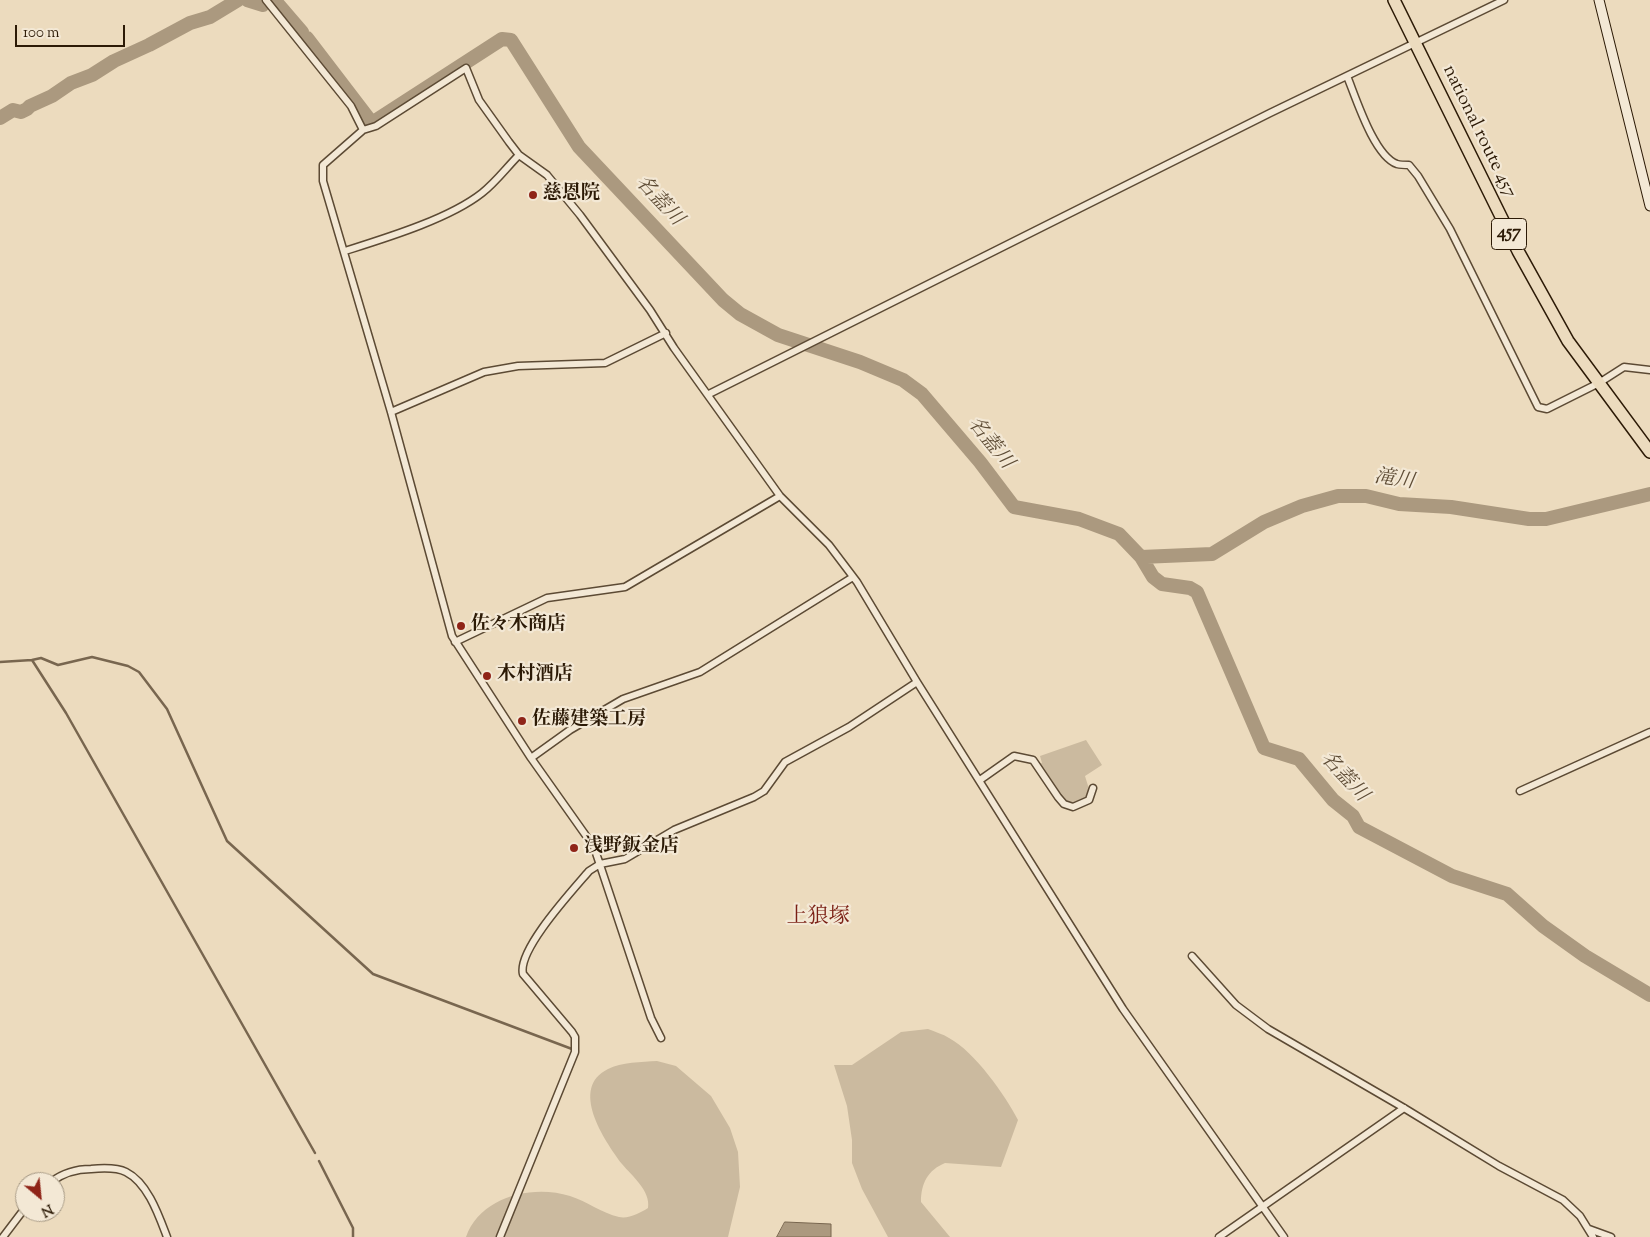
<!DOCTYPE html>
<html>
<head>
<meta charset="utf-8">
<style>
  body { margin:0 }
  #map { position:relative; width:1650px; height:1237px; overflow:hidden; background:#ecdbbe; font-family:"Sorts Mill Goudy",serif }
  canvas { display:block }
  .north { position:absolute; left:15px; top:1172px; width:50px; height:50px; box-sizing:border-box; background:#f3e8d5; border:1px solid #a39682; border-radius:50%; rotate:152deg; font-size:14px; font-weight:700; line-height:20px; text-align:center; color:#2c1a06 }
  .north::after { content:''; display:block; margin:auto; width:18px; height:22px; background:#8f2418; clip-path:polygon(50% 0,100% 100%,50% 72%,0 100%) }
  .scale { position:absolute; left:15px; top:25px; width:110px; height:22px; box-sizing:border-box; border:2px solid #2c1a06; border-top:0; padding-left:6px; font-size:15px; line-height:18px; white-space:nowrap; color:#2c1a06; -webkit-text-stroke:4px #f3e8d5; paint-order:stroke }
</style>
</head>
<body>
<div id="map">
<canvas width="1650" height="1237"></canvas>
<div class="north">N</div>
<div class="scale">100 m</div>
</div>
<script>
const ctx = document.querySelector('canvas').getContext('2d');
ctx.lineJoin = 'round';
function fillPath(path, color) { ctx.fillStyle = color; ctx.fill(path, 'evenodd'); }
function stroke(path, color, width, dash) { ctx.strokeStyle = color; ctx.lineWidth = width; ctx.lineCap = dash ? 'butt' : 'round'; ctx.setLineDash(dash || []); ctx.stroke(path); }
function write(font, color, halo, rows, align = 'center') {
  ctx.font = font + ' "Sorts Mill Goudy","Noto Serif JP",serif'; ctx.lineWidth = 4.5; ctx.setLineDash([]); ctx.textBaseline = 'middle'; ctx.strokeStyle = halo; ctx.fillStyle = color; for (const [text, x, y, turn = 0] of rows) {
    ctx.save(); ctx.translate(x, y); ctx.rotate((+turn || 0) * Math.PI / 180); ctx.textAlign = isNaN(turn) ? turn : align; if (halo) ctx.strokeText(text, 0, 0); ctx.fillText(text, 0, 0); ctx.restore();
  }
}
fillPath(new Path2D(`
  M1086,740l16,25 -17,11 4,13 -1,8 -14,7 -8,-1 -27,-39 3,-1 -2,-7z
  M928,1029c7,3 15,5 21,9 26,14 56,57 69,82l-17,47 -56,-4c-17,7 -24,20 -24,39l29,35h-62l-26,-48 -10,-26v-23l-5,-34 -13,-41h18l49,-33z
  M657,1061l19,5 35,30 19,32 8,24 2,35 -12,50h-262c14,-40 66,-53 104,-41 16,5 32,17 49,21 10,2 21,-4 29,-9 3,-17 -16,-32 -26,-44 -18,-24 -53,-76 -14,-95 13,-7 34,-7 49,-8z`), '#cbba9f');
const water = new Path2D(`
  M785,1222l46,2v13h-54z`);
fillPath(water, '#ab997f');
stroke(water, '#78664f', 1);
stroke(new Path2D(`
  M32,660l9,-2 17,7 34,-8 36,9 11,6 28,37 60,132 146,133 199,75
  M0,662l32,-2 34,53 249,440
  M319,1161l34,67v9`), '#78664f', 2.5);
stroke(new Path2D(`
  M247,0l16,5
  M277,3l25,29
  M307,38l65,85 130,-84 9,1 68,107 144,153 17,14 38,21 82,27 43,18 19,14 58,68 34,45 65,12 40,15 22,23 12,20 9,7 28,4 7,4 67,156 35,11 34,41 20,16 6,11 93,49 55,18 36,32 42,30 65,39
  M0,118l13,-8 8,2 6,-3 3,-3 22,-10 19,-13 21,-8 22,-14 35,-16 41,-22 20,-6 28,-17
  M1141,557l71,-3 52,-32 38,-16 36,-10h28l33,8 52,3 78,12h17l104,-25`), '#ab997f', 14);
const street = new Path2D(`
  M266,0l85,106 12,24
  M1347,76c9,22 27,80 50,88 4,1 9,1 12,1l9,11 32,53 88,178 9,2 52,-26 25,-16 26,3
  M345,251c41,-13 104,-32 137,-58 14,-11 25,-26 37,-38
  M709,394l561,-281 234,-113
  M391,412l93,-40 34,-6 87,-3 61,-30
  M455,642l92,-44 78,-11 155,-91
  M531,758l39,-28 53,-31 77,-27 153,-95
  M980,780l34,-24 19,4 25,37 6,7 9,3 16,-7 4,-12
  M1520,791l130,-59
  M1192,956l44,49 32,24 136,79 95,58 64,34 17,16 13,21
  M661,1038l-10,-20 -57,-171 -63,-89 -79,-122 -61,-224 -68,-231v-16l40,-35 13,-4 90,-58 13,32 30,42 10,13 28,20 33,40 70,95 24,38 106,148 49,49 28,37 60,100 206,327 161,228
  M51,1182c12,-9 25,-13 40,-13 11,-1 25,-2 35,3 22,11 33,44 41,65
  M1589,1229l22,8
  M3,1237l22,-29
  M500,1237l75,-185v-15l-3,-5 -49,-58c-6,-24 50,-84 66,-103l11,-7 25,-5 49,-29 80,-33 10,-6 21,-29 64,-35 68,-45
  M1219,1237l185,-129`);
const secondary = new Path2D(`
  M1599,0l51,206`);
const highway = new Path2D(`
  M1394,0l124,251 50,90 82,111`);
stroke(street, '#5c4a34', 9);
stroke(secondary, '#2c1a06', 11);
stroke(highway, '#2c1a06', 14);
stroke(street, '#f3e8d5', 6);
stroke(secondary, '#f3e8d5', 9);
stroke(highway, '#ecdbbe', 11);
for (const [x, y, r, color] of [
  [533,195,5,"#8f2418"],
  [461,626,5,"#8f2418"],
  [487,676,5,"#8f2418"],
  [522,721,5,"#8f2418"],
  [574,848,5,"#8f2418"]
]) { const dot = new Path2D(); dot.arc(x, y, r, 0, 2 * Math.PI); ctx.fillStyle = color; ctx.fill(dot); stroke(dot, '#f3e8d5', 2); }
for (const [x, y, w] of [
  [1509,234,35]
]) { const box = new Path2D(); box.roundRect(x - w / 2, y - 15.5, w, 31, 4); ctx.fillStyle = '#f3e8d5'; ctx.fill(box); stroke(box, '#2c1a06', 1); }
write('bold 18px', '#2c1a06', null, [
  ["457",1509,234]
]);
write('19px', '#2c1a06', '#f3e8d5', [
  ["national route 457",1478,132,64]
]);
write('bold 19px', '#2c1a06', '#f3e8d5', [
  ["慈恩院",543,195],
  ["佐々木商店",471,626],
  ["木村酒店",497,676],
  ["佐藤建築工房",532,721],
  ["浅野鈑金店",584,848]
], 'left');
write('italic 20px', '#5f4d36', '#f3e8d5', [
  ["名蓋川",658,202,47],
  ["名蓋川",989,444,51],
  ["滝川",1394,481,9],
  ["名蓋川",1343,778,47]
]);
write('21px', '#7a1f14', '#f3e8d5', [
  ["上狼塚",818,918]
]);
</script>
</body>
</html>
